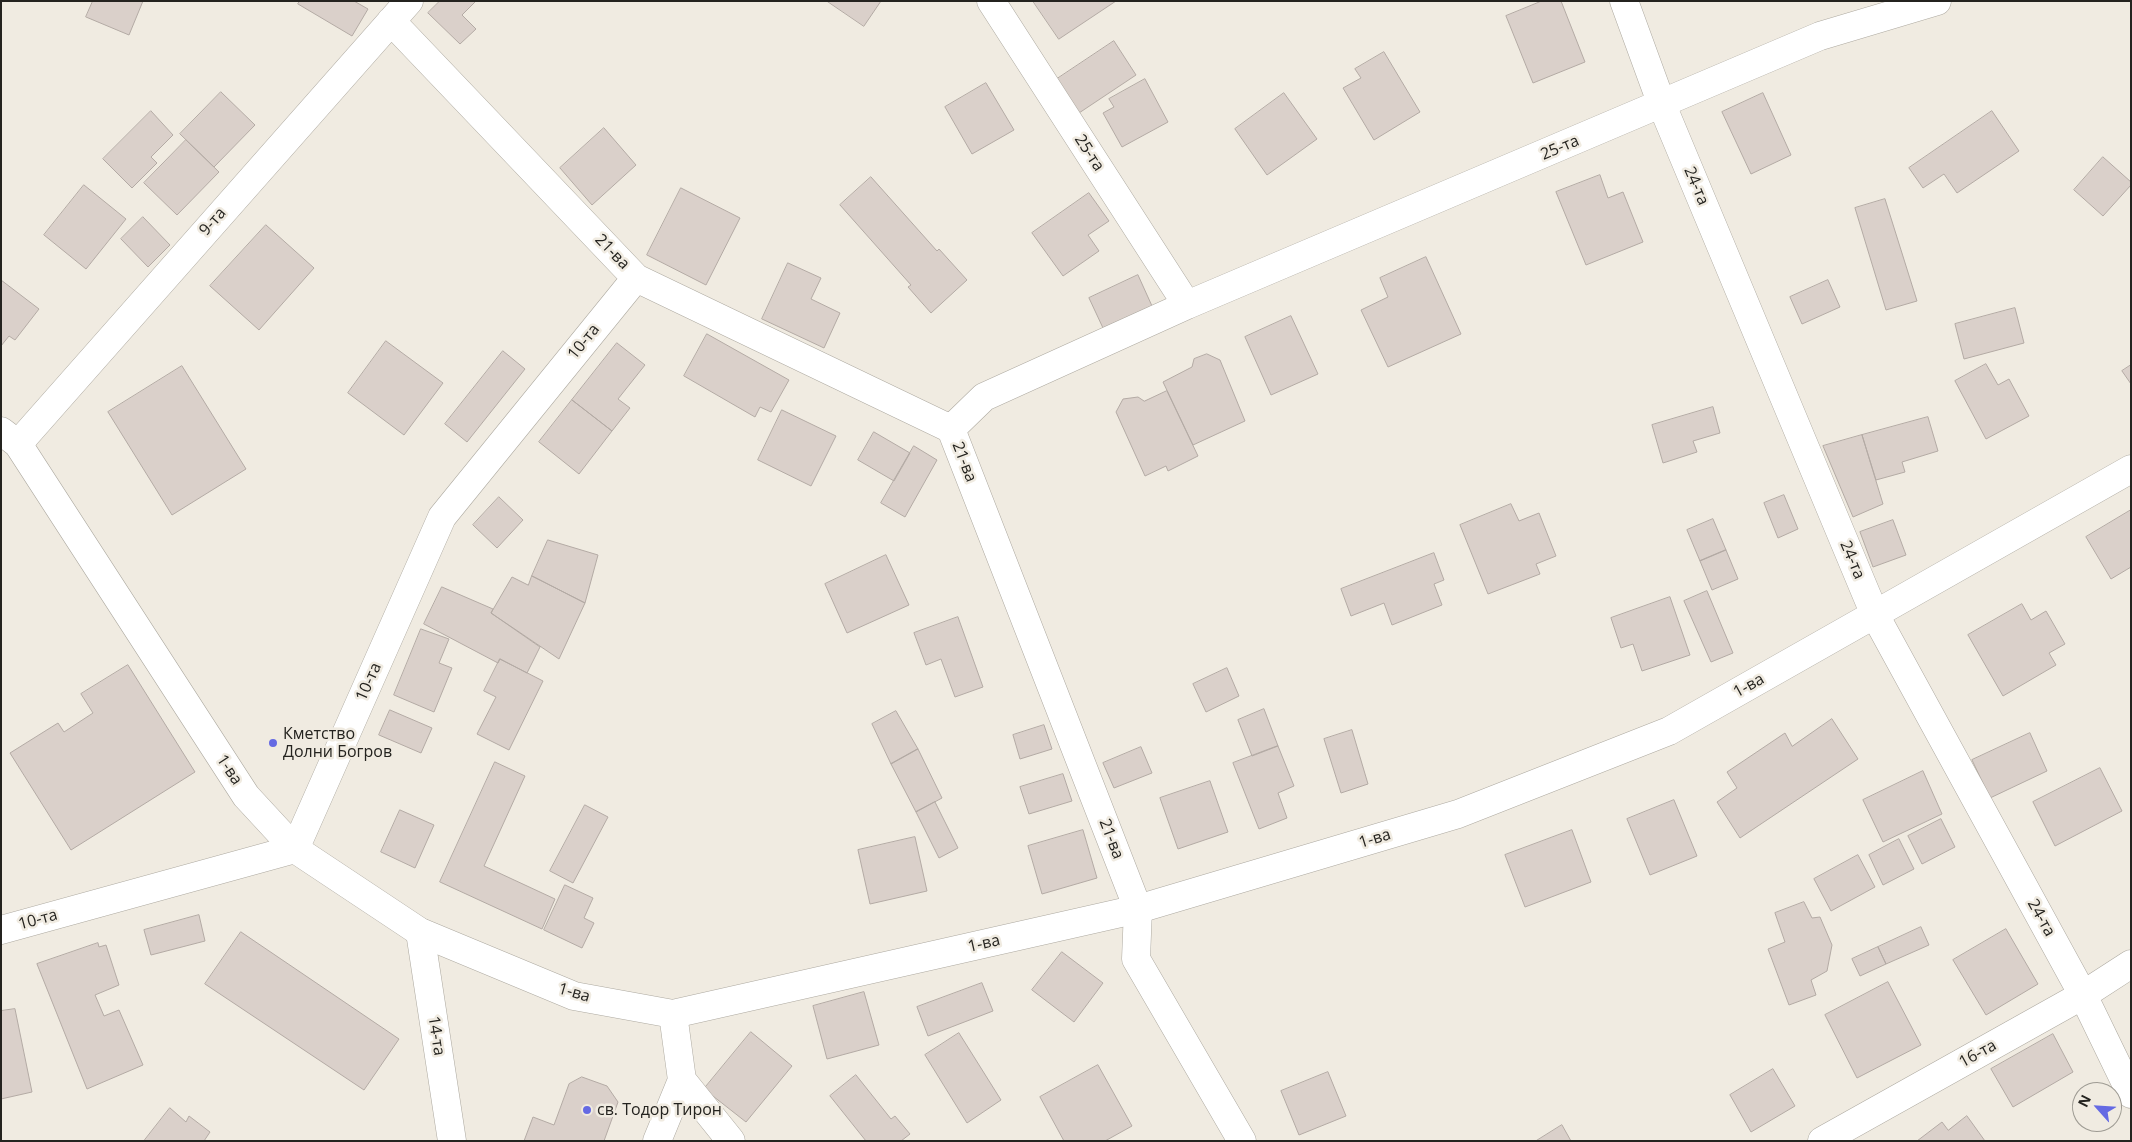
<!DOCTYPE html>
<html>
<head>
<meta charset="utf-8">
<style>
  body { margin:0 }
  #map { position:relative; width:2132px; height:1142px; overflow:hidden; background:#f0ebe1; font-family:"Open Sans",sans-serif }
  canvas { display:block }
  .frame { position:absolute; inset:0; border:2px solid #24231f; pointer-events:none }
  .north { position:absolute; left:2072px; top:1082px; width:50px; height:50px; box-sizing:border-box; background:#f0ebe1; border:1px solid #9e9b93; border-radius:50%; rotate:296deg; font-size:14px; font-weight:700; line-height:20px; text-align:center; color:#24231f }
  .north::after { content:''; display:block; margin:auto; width:18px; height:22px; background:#656ae3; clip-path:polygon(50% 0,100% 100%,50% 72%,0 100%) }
</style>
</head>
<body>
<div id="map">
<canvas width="2132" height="1142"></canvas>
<div class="frame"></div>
<div class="north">N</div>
</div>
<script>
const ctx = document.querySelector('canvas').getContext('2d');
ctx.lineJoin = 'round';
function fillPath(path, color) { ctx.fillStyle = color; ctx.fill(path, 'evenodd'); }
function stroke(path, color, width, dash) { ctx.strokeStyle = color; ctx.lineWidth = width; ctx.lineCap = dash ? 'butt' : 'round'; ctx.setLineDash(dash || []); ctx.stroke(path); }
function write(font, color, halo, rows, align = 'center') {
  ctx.font = font + ' "Open Sans",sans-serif'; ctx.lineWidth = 5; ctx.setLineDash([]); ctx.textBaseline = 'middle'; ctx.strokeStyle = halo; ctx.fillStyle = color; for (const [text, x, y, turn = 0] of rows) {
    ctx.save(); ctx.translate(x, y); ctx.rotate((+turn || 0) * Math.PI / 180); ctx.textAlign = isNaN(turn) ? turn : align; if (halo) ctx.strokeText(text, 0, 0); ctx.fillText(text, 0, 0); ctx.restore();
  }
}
const building = new Path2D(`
  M93,1h50l-14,34 -43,-18z
  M300,1h54l14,8 -16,27 -54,-32z
  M440,1h36l-14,14 14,14 -16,15 -32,-31z
  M827,1h54l-17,25z
  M1033,1h83l-57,38z
  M1542,1h19l24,61 -52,21 -27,-67z
  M1114,41l22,34 -57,38 -22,-34z
  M1384,52l36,60 -46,28 -31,-52 18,-10 -6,-9z
  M1145,79l23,43 -46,25 -19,-34 11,-6 -5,-8z
  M986,83l28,47 -42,24 -27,-47z
  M221,92l34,33 -41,42 -34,-33z
  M1284,93l33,46 -50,36 -32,-46z
  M1763,93l28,62 -40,19 -29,-62z
  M151,111l22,24 -22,22 6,6 -25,25 -29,-29z
  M1992,111l27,40 -62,42 -13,-19 -21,14 -14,-20z
  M604,128l32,37 -44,40 -32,-37z
  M186,140l33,32 -42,43 -33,-32z
  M2103,157l28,25v3l-28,31 -29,-26z
  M1600,175l8,23 15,-6 20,50 -57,23 -30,-73z
  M871,177l66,74 2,-2 28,31 -36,33 -23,-26 3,-2 -71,-80z
  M84,185l42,34 -40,50 -42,-34z
  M681,188l59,30 -34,67 -59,-30z
  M1089,193l20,28 -21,14 11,16 -36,25 -31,-43z
  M1885,199l32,102 -31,9 -31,-102z
  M143,217l27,28 -22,22 -27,-28z
  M266,225l48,43 -55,62 -49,-44z
  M1426,257l35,77 -73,33 -27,-57 27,-13 -8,-19z
  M788,263l33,15 -10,21 29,14 -16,35 -62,-29z
  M1138,275l14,31 -49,22 -14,-30z
  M1,280l38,29 -24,31 -6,-4 -8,10z
  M1828,280l12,27 -38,17 -12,-27z
  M2015,308l9,35 -60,16 -9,-35z
  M1291,316l27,58 -47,21 -26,-58z
  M707,334l82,46 -18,32 -11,-5 -5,10 -71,-41z
  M386,341l57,42 -39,52 -56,-42z
  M617,343l28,22 -27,34 12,9 -18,23 -40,-31z
  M503,351l22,18 -58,73 -22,-18z
  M1207,354l13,6 25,61 -52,24 -30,-63 29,-15 2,-8z
  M1986,364l12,21 11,-6 20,37 -43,23 -31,-58z
  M2131,365v19l-9,-13z
  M182,366l64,103 -74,46 -64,-103z
  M1167,391l31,65 -30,15 -2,-5 -21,10 -29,-64 7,-13 15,-2 6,4z
  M572,400l40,31 -33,43 -40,-32z
  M1713,407l7,26 -27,8 4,11 -34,11 -11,-38z
  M782,410l54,26 -25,50 -53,-26z
  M1928,417l10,34 -36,11 3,10 -29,8 -14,-45z
  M874,432l36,21 -16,28 -36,-21z
  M1862,435l21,69 -30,13 -30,-71z
  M914,446l23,14 -32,57 -24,-14z
  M1784,495l14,34 -20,9 -14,-35z
  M499,497l24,23 -26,28 -24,-23z
  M1511,504l8,17 20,-8 17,43 -20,8 4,10 -52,20 -28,-69z
  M2131,510v57l-20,12 -25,-42z
  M1713,519l13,31 -26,11 -13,-31z
  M1893,520l13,35 -33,12 -13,-35z
  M548,540l50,15 -13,48 -53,-27z
  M1726,550l12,29 -26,11 -12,-29z
  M1434,553l10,27 -10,4 8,21 -50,20 -8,-22 -33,13 -10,-27z
  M886,555l23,50 -62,28 -22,-49z
  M532,576l53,27 -26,56 -68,-46 21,-36 16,8z
  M442,587l51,22 -2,4 49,34 -13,26 -27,-14 -2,4 -74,-39z
  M1707,591l26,62 -22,9 -27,-61z
  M1670,597l20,58 -48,16 -9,-27 -12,4 -10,-30z
  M2022,604l9,16 15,-9 19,33 -16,9 7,12 -53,31 -35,-61z
  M958,617l25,70 -28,10 -14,-38 -15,6 -12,-32z
  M421,629l28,10 -10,24 13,5 -18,44 -40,-17z
  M500,659l43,22 -34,69 -32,-16 19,-37 -12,-6z
  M128,665l67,107 -124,78 -61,-97 48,-30 6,9 29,-19 -12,-19z
  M1227,668l12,28 -33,16 -13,-28z
  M1264,709l14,37 -26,10 -14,-36z
  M390,710l42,18 -11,25 -42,-18z
  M896,711l22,38 -27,15 -19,-40z
  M1832,719l26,40 -118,79 -23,-36 20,-14 -10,-16 58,-39 7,13z
  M1044,725l8,24 -32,10 -7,-24z
  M1352,730l16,54 -27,9 -17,-54z
  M2030,733l17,38 -57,27 -18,-38z
  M1278,746l16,40 -16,7 9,25 -28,11 -26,-66z
  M1141,747l11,26 -38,15 -11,-25z
  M918,749l24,49 -26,14 -25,-48z
  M495,762l30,14 -41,90 71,33 -13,30 -102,-47z
  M2100,768l22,43 -67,35 -22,-44z
  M1923,771l19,43 -59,28 -20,-42z
  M1063,774l9,27 -43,13 -9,-27z
  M1210,781l18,51 -50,17 -18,-51z
  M1674,800l23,56 -47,19 -23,-56z
  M935,802l23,46 -19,10 -23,-46z
  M585,805l23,12 -35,66 -23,-12z
  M400,810l34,15 -19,43 -34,-16z
  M1941,819l14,28 -33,17 -14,-28z
  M1083,830l14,48 -55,16 -14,-48z
  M1572,830l19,52 -66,25 -20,-52z
  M915,837l12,54 -57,13 -12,-54z
  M1899,839l15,30 -31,16 -14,-30z
  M1858,855l17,32 -44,24 -17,-32z
  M565,885l28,13 -9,20 10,5 -12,25 -38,-18z
  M1804,902l8,16 8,-1 12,28 -5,26 -16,9 5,15 -27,10 -21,-56 17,-7 -10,-29z
  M199,915l6,26 -54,14 -7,-25z
  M1921,927l8,18 -43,19 -8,-17z
  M2006,929l32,55 -52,31 -33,-55z
  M241,932l158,107 -35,51 -159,-106z
  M98,943l1,4 7,-2 13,40 -24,10 9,21 15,-6 24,55 -56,24 -50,-125z
  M1878,947l8,17 -26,12 -8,-17z
  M1062,952l41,31 -29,39 -42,-32z
  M1888,982l33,63 -64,33 -32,-63z
  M982,983l11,28 -65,25 -11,-29z
  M864,992l15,53 -52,14 -14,-53z
  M15,1009l17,83 -31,7v-88z
  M751,1032l41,34 -46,56 -42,-33z
  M959,1033l42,67 -34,23 -42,-68z
  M2053,1034l20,38 -60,35 -22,-38z
  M1098,1065l34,61 -27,15h-41l-24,-44z
  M1773,1069l22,37 -44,26 -21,-37z
  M1328,1072l18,44 -47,19 -18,-44z
  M856,1075l35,44 4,-3 15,18 -9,7h-35l-36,-45z
  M582,1077l25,9 11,16 -14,39h-80l9,-24 21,8 15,-41z
  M170,1108l16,14 3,-6 21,16 -6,9h-60z
  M1967,1116l18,25h-68l25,-19 6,8z
  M1562,1125l9,16h-35z`);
fillPath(building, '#dad0ca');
stroke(building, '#b3aaa4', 1);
const street = new Path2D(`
  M991,1l196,304
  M1624,1l38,104 213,510 208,380 48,99
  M391,21l245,257 315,151 187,480 -2,50 106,182
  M951,429l33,-32 203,-92 633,-269 117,-35
  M18,444l391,-443
  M1,930l294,-81 147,-332 194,-239
  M420,932l32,209
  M682,1080l49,61
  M657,1141l25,-61 -9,-66
  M1822,1141l261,-146 48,-31`);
const secondary = new Path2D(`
  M1,431l17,13 228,352 49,53 125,83 154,64 99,18 465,-105 320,-95 211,-83 462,-262`);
stroke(street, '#ada9a0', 29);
stroke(secondary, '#ada9a0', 29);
stroke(street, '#fff', 28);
stroke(secondary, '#fff', 28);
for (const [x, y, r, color] of [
  [273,743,5,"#656ae3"],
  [587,1110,5,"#656ae3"]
]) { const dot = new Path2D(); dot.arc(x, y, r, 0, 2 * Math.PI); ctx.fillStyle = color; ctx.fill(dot); stroke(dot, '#f0ebe1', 2); }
write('16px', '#24231f', '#f0ebe1', [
  ["25-та",1560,148,-23],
  ["25-та",1089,153,57],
  ["24-та",1696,186,67],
  ["9-та",213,222,-49],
  ["21-ва",612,252,46],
  ["10-та",584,342,-51],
  ["21-ва",964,462,69],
  ["24-та",1852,560,67],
  ["10-та",369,682,-66],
  ["1-ва",1749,686,-29],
  ["1-ва",229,770,57],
  ["21-ва",1111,839,69],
  ["1-ва",1375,839,-17],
  ["24-та",2041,918,61],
  ["10-та",38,920,-15],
  ["1-ва",984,944,-13],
  ["1-ва",574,993,16],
  ["14-та",436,1036,81],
  ["16-та",1978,1054,-29]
]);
write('16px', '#24231f', '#f0ebe1', [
  ["Кметство",283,734],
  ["Долни Богров",283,752],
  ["св. Тодор Тирон",597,1110]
], 'left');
</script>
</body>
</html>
